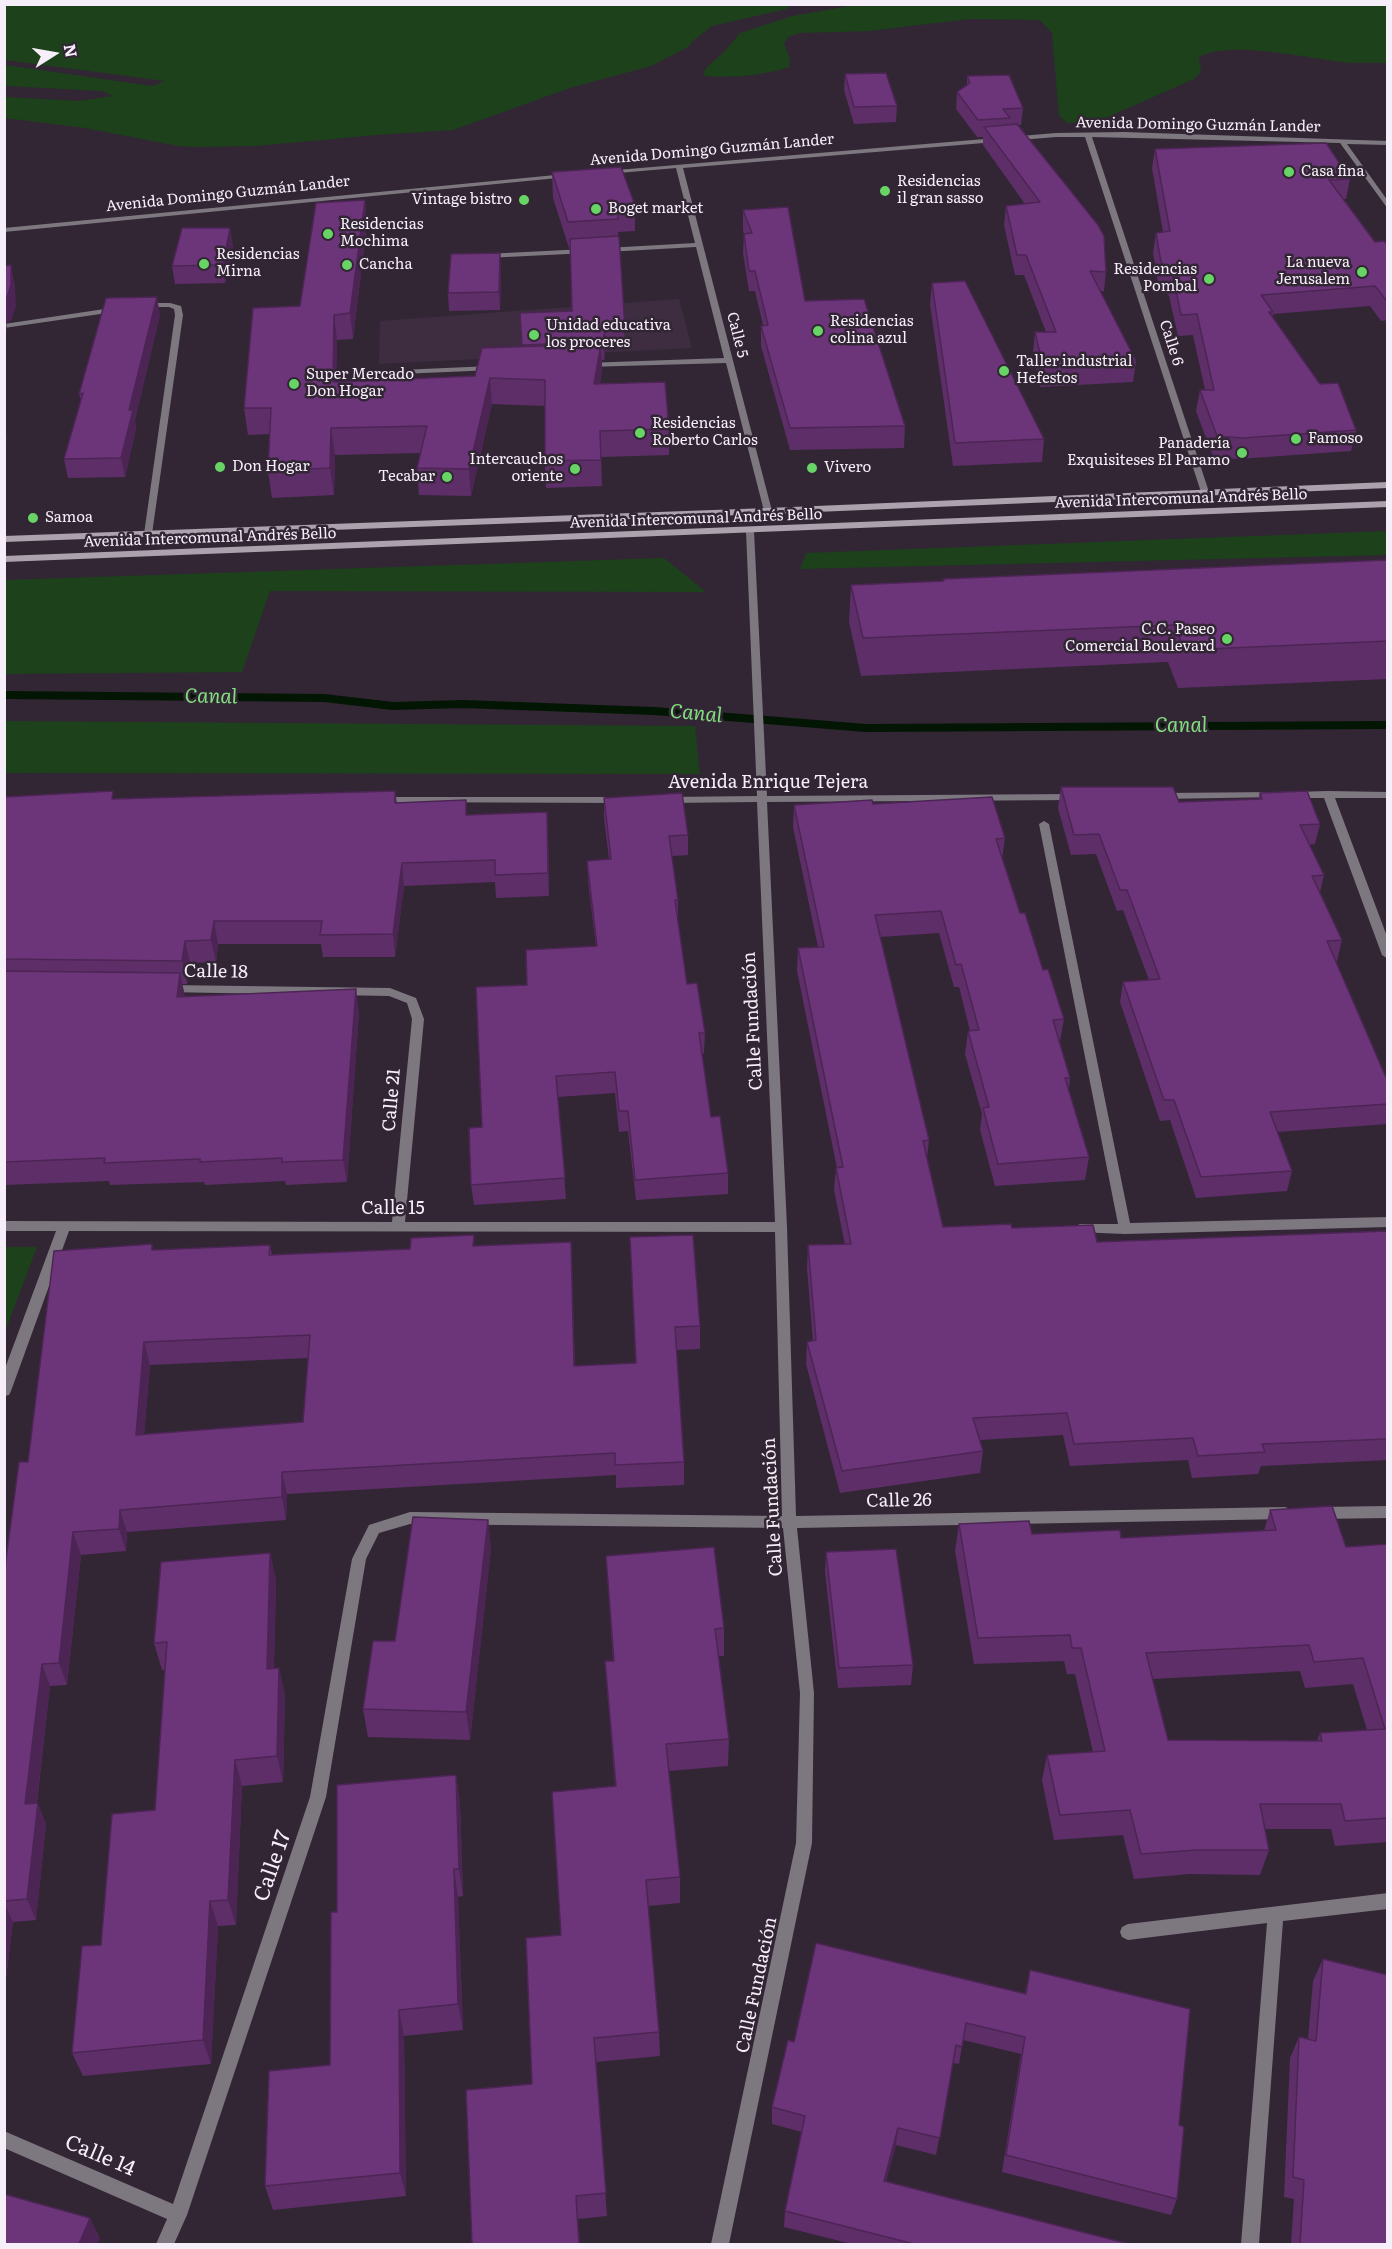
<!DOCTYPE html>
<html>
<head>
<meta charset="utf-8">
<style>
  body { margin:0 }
  #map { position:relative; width:1392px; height:2249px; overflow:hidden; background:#322635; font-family:Literata,serif }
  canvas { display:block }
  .frame { position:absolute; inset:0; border:6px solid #f6eef8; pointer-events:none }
  .north { position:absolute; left:24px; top:24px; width:60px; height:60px; -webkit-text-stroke:4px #322635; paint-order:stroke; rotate:79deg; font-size:16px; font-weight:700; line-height:24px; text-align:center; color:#f6eef8 }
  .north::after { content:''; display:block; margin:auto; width:21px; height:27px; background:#f6eef8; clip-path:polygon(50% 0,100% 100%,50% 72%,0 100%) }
</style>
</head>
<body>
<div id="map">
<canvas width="1392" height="2249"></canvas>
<div class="frame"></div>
<div class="north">N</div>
</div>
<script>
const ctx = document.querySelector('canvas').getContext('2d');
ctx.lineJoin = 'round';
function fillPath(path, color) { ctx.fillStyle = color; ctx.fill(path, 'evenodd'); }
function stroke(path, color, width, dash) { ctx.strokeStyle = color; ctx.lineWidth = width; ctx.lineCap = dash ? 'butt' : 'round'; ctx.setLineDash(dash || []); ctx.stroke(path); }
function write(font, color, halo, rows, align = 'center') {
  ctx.font = font + ' Literata,serif'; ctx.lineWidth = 5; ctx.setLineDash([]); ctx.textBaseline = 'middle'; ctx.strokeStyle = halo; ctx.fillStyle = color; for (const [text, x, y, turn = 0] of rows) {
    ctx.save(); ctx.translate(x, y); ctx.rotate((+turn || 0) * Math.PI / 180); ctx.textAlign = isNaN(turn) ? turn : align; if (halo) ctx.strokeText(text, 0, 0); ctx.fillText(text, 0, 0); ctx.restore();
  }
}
fillPath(new Path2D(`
  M679,299l13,49 -313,16 1,-43z`), '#3e2d41');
fillPath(new Path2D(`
  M5,4h785v1l-3,4 -75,17 -18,14 -6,7 -37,19 -81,22 -117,42 -76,5 -121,11 -59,1 -19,-1 -93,-18 -80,-10v-21l74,4 34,-5 -11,-5 -97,-5v-21l147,21 13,-5 -160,-21z
  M855,5h532v58c-15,-1 -31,1 -46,-1 -36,-4 -110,-22 -142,-5l2,15 -7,7 -93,41 -34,3 -8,-7 -7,-83 -12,-13 -71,-1 -99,12 -70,2 -12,4 -4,7 6,15 -1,8c-27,9 -58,11 -85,9l1,-7 20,-18 15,-18 52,-17z
  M1387,531v24l-587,14 6,-16z
  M664,558l42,34 -436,-1 -28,81 -237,2v-94z
  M5,721l690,5 5,48 -695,-1z
  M5,1247h32l-32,85 -1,-85z`), '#1c411b');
stroke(new Path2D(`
  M4,695l320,3 69,8 70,-2 191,7 212,17 522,-3`), '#031603', 8);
fillPath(new Path2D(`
  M1124,132l264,9v4l-41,-1 41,57v8l-48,-66 -248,-6 117,355 -1,2 -7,-2 -116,-355h-29l-373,31 89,343 -1,2 -3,1 -4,-3 -38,-148 -140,4 -4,-2 4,-2 138,-5 -28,-111 -90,5 -4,-2 4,-2 89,-5 -19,-75 -69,6 -2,-1v-2l451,-38z
  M566,174l4,2 -2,1 -564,55v-4z
  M585,249h3v4l-102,5 -4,-2 4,-2z
  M141,303h29l11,3 2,9 -31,219 -4,3 -4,-3 31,-219 -1,-6 -5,-2h-28z
  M118,307l4,2 -1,2 -117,17v-4z
  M491,366h3v4l-94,4 -4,-2 4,-2z
  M750,528l4,3 13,265 307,-2 5,3 -5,3 -307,2 20,425 9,289 489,-9 5,2 2,4 -2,4 -5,2 -488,9 17,165 -2,150 -83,401h-18l85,-401 4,-150 -17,-165 -373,-4 -31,9 -13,26 -40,238 -139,418 -13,29h-18l11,-25 -163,-71v-17l169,73 137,-407 42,-238 17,-34 41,-13 372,4 -7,-284 -706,-1 -58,160 -2,4 -5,1v-25l52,-140h-52v-10l388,1 20,-203 -5,-16 -18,-7 -225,-4 -2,-3 6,-4 222,3 26,10 8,21 -19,203h370l-18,-420 -88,1 -5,-3 5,-3 88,-1 -11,-265z
  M1328,791l60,1v6h-53l53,141v20l-6,-4 -58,-157h-31l-5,-3 5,-3z
  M1275,792l4,1 1,2 -1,2 -118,2 -5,-3 5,-3z
  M381,797h237l5,3 -5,3 -241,-1 -1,-2 1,-2z
  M1044,821l5,3 81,399 258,-6v10l-263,7 -49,-2 -2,-3 2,-3 4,-2h38l-79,-400z
  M1388,1506v12l-68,1 -5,-2 -2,-4 2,-4 5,-2z
  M1388,1893v16l-105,12 -24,323h-18l26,-321 -139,17 -6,-3 -2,-5 2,-5 6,-3z`), '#7d777f');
fillPath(new Path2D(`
  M1388,482v6l-620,26 -764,28v-6l764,-28z
  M1388,501v6l-1384,55v-6z`), '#aca2ae');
fillPath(new Path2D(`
  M845,74l52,32 -1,16 -42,2 -10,-34z
  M967,76l56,32 -2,17h-3l88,147 -2,19h-4l36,70 -3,21 -93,5 -7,-35 2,-20h11l-22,-57h-9l-11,-50 2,-19 19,-2 -42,-59v-8h-6l-21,-28 1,-17 10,-7z
  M1155,149l195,30 -4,20h-3l32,43 13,3v75l-7,1 -11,-15 -97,8 -1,3 48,67 36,46 -5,21 -113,8 -25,-2 -17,-46 4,-21h5l-12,-55 -15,1 -9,-40 -11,-14 -5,-29 3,-20 7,-1 -11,-64z
  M552,172l83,33v26l-17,1 7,115h-19l-2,13h-2v9l-2,15 69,45v26l-68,2 1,29 -56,2 -1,-27v-55l-53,-2 -21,92 -52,-1 -2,-27 3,-15 -85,2 -1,40 -62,3 -4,-27 2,-37 -22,1 -4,-27 56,-102 65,-106 2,24 -14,115 -16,1 -1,42 139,-6 47,-30 -2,-33 52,-2 -2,-63h-1l-16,-50z
  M743,210l62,91 100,125 -1,22 -114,2 -29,-104v-20l2,-1 -8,-34h-6l-6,-38 1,-19 -1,-4z
  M233,245l-8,38 -50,1 -3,-18z
  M501,271l-1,39 -51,1 -1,-18z
  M932,283l112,156 -2,23 -89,4 -23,-162z
  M160,315l-25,105 1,9 -11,48 -57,1 -4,-19 17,-58 -2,-7z
  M1388,560v119l-210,9 -10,-26 -307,14 -12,-54 2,-37 92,-4v-2z
  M1061,787l118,15 79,-3 2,-6 60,31 -5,20 -6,1 15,30 -4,17 22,48 -5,21h-2l53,121v42l-111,8 15,39 -5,20 -91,7 -26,-78 -10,1 -40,-119 3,-20 26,-2 -26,-70 -6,1 -21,-57 -25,1 -13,-47z
  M395,791l2,12 71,12 80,19 1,62 -53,2 -1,-16 -91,4 -9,71h-72l-2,-13h-103l-2,18 -26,1 -3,21h-5l3,13 174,15 -12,170 -61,3 -1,-4 -80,4 -1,-3 -94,3 -1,-4 -105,4v-388l111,2z
  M604,798l84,37v20l-16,1 6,44v20l9,64 18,49 -1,20 -2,1 9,63 17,56v21l-92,6 -8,-69 -9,1 -4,-39 -57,4 8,102 -92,6 -3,-20 11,-58 45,-142 69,-39 -8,-65 -1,-20 22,-2 -5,-41z
  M873,804l132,34 -3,21 18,54 44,106 -4,22h-1l11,37 -1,11 20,68 -4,23 -90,6 -15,-56 2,-16 -17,-60 3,-23h2l-11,-44h-5l-15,-54 -59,4 49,203 -2,18 16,69 69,1 85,14 291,-11v229l-127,6 -3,8 -66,4 -4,-18 -118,6 -7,-31 -83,5 3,11 -3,22 -140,20 -34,-129 1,-22 6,-1 -6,-73 1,-23h37l-11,-55 2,-22h1l-40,-197 1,-23 20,-1 -25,-120 1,-22z
  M630,1237l70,89v23l-24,1 8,112v23l-68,3v-13l-329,19 -1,26 -159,12 -1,19 -45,4 -14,130 -17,1 -13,117 9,21 -10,96 -23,2 -9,73v-420l24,-113 126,-212 116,-5 2,10 299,-13 4,124 61,-3zM308,1358l-5,64 -159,13 6,-70z
  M1270,1510l76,37 42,-3v298l-53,4 -4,-17h-66l4,21 -9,25 -71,-1 -55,5 -11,-44 -69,5 -12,-60 5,-25 46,-3 -18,-78h-8l-3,-13 -90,3 -19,-113 4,-27 73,10 89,4 143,-7zM1300,1671l5,17 48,-4 14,46 -47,3 -3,8 -149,-1 -16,-61z
  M488,1520l3,29 -21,191 -102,-3 -5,-28 32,-68z
  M826,1552l87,113 -2,20 -73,3 -13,-116z
  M270,1553l6,27 -2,89 5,-1 6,27 -2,87 -41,4 -6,139 -18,1 -7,138 -128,12 -11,-23 29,-108 54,-135 10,-140h-3l-8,-27z
  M606,1556l118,72v28h-5l10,83 -1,27 -59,5 11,106v26l-32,3 11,126 1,24 -64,6 11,154 -29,3 2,25h-108l60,-160 29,-149 54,-149 -8,-97 -2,-28h8z
  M456,1775l4,28 3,93 -5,1 5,133 -59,6 2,160 -133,14 -8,-24 65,-121 7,-153z
  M1323,1959l65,285h-97l3,-45 -10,-2 6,-139 9,-21 9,2 5,-58z
  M1030,1970l149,155 -2,74 -6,16 -169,-43 19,-118 -58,-14 -4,24 -6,-1 -17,92 -40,-10 -10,36 243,63h-277l-68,-17 1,-16 17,-79 -30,-8v-17l22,-65 231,-49z`), '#5e2e68');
fillPath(new Path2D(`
  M365,200l2,24 -14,115 -3,-26z
  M230,228l3,17 -8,38 -2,-18z
  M500,253l1,18 -1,39 -1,-18z
  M11,265l4,21 1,20 -5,15 -5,1 1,8 -3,8v-37z
  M157,297l3,18 -25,105 1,9 -11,48 -4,-19 8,-48z
  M334,315l3,25 -1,68 -3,-26z
  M605,329l1,18 -2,13 -1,-18z
  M601,344l1,25 -7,41 -1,-26z
  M490,378l2,26 -21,92 -2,-27z
  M331,428l4,27 -1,40 -4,-27z
  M4,429l3,11 -3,7z
  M547,812l1,22 1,62 -1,-23z
  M402,863l2,23 -9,71 -2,-23z
  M214,921l4,23 -2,18 -5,-22z
  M185,941l5,22 -3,21 -5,-23z
  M180,973l5,23 -4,24 -4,-23z
  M356,989l3,23 -12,170 -4,-22z
  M571,1242l1,23 3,124 -1,-23z
  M144,1342l6,23 -8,93 -6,-23z
  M282,1472l5,22 -1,26 -4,-23z
  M120,1510l7,22 -1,19 -7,-22z
  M488,1520l3,29 -21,191 -4,-28z
  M73,1532l8,23 -14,130 -8,-22z
  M270,1553l6,27 -3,116 -6,-27z
  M42,1664l8,22 -16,140 -9,-22z
  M279,1668l6,27 -2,87 -6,-26z
  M235,1760l7,26 -6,139 -8,-25z
  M456,1775l4,28 3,93 -4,-27z
  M38,1803l8,21 -10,96 -9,-21z
  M454,1869l4,28 5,133 -5,-26z
  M210,1901l8,25 -7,138 -8,-24z
  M4,1903l9,19 -9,73z
  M399,2010l5,26 2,160 -6,-23z
  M898,2128l-2,17 -14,52 2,-16z
  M576,2196l2,23 2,25h-1z
  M90,2218l10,20 -3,6h-18z`), '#4c2555');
const building = new Path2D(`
  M886,73l11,33 -43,1 -9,-33z
  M1009,75l14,33 -20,1 7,9 -32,2 -21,-28 13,-9 -3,-7z
  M1017,124l81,101 6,11 2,36 -16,-1 46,90 -93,5 -8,-34h21l-30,-77h-9l-11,-49 34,-4 -56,-75z
  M1326,143l24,36 -21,1 46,62 9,-1 4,4v55h-2l-11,-14 -114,9 12,17h-4l51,72 18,-1 18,47 -114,8 -25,-2 -17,-46h14l-17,-76 -16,1 -8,-39 -12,-14 -5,-29 14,-2 -15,-82z
  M621,167l14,38 -18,1 1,13 -50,3 -16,-50z
  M365,200l-15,113 -16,2 -1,67 142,-6 7,-28 119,-4 -7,40 71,-2 4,47 -69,2 1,29 -56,1v-81l-55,-2 -21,91 -52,-1 10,-42 -96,2 -1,40 -62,3 3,-63h-27l9,-100 47,-2 16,-103z
  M788,207l17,94 59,-2 41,127 -115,2 -29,-102 7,-1 -13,-54h-6l-5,-37 8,-1 -9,-23z
  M182,228h48l-7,37 -51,1z
  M619,236l6,92 -20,1 -2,13 -81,3 -2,-32 52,-2 -2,-72z
  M500,253l-1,39 -51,1 3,-39z
  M11,265v20l-5,15 -2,1v-35z
  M965,281l79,158 -89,4 -23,-160z
  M157,297l-28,113h4l-12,48 -57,1 19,-66 -4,1 27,-96z
  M1388,560v81l-203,9 -11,-25 -311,13 -12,-53 93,-4 -1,-2z
  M1061,787h112l6,15 83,-3 -2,-6 47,-2 13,33 -20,1 24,50 -12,1 30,64 -15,1 61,141v22l-118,8 22,59 -91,6 -27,-77h-10l-41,-118 37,-3 -33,-89h-7l-21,-56 -25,1z
  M113,791l-1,8 283,-8v12l71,-3v15l81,-3 1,61 -53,2v-15l-93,3 -9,71 -73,1 2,-14h-108l-3,19 -26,1 -3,20 -178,-2v-162z
  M682,793l6,42 -19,1 9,64h-3l12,84 10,-1 8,50h-6l12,84 9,-1 8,57 -93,7 -7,-69h-9l-4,-39 -59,4 9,102 -94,7 -2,-57 13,-1 -6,-140 51,-2 -1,-35 71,-4 -10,-85 24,-2 -7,-61z
  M992,797l13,41 -9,1 24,74h5l18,57 5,-1 16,50 -11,1 17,58h-5l24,79 -91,7 -15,-56 6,-1 -21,-76 11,-1 -18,-66 -5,1 -15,-54 -66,4 54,225 -6,1 20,86 68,-3 1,4 81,-3 4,17 291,-11v208l-126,5 3,8 -67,4 -5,-18 -119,6 -7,-31 -94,5 10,33 -141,20 -35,-129 9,-2 -8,-95 43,-1 -15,-76 7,-1 -45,-219 26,-1 -30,-142 78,-5 1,4z
  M4,971l176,2 -3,24 179,-8 -13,171 -61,2v-4l-82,4v-3l-96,4 1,-5 -101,4z
  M474,1235l-1,11 98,-4 3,124 62,-3 -6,-126 63,-2 7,91 -25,1 9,135 -69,3v-12l-333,19v25l-162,13 -1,19 -46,3 -14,131 -17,1 -17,140 13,-1 -11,96 -23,2v-326l15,-113h9l26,-211 98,-7v6l118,-5 -1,10 141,-6 1,-11zM310,1335l-7,87 -167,13 8,-93z
  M1332,1506l14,41 42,-3v274l-43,3 -4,-17h-81l9,46h-73l-55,4 -11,-44 -70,5 -13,-60 58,-4 -24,-103h-9l-2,-13 -92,3 -19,-114 70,-3 3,13 88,-4 1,8 155,-8 -6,-20zM1309,1645l5,17 49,-4 22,71 -65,4 2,8 -154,-1 -22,-87z
  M413,1517l75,3 -22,192 -103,-3 10,-68h22z
  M714,1547l10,81 -9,1 14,110 -63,5 14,133 -34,3 13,152 -65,6 12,155 -30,3 3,48h-107l-6,-154 66,-6 -6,-146 35,-3 -9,-143 64,-6 -11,-125h9l-8,-105z
  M896,1549l17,116 -74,3 -13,-116z
  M270,1553l-3,116 12,-1 -2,88 -42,4 -7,140 -18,1 -7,139 -131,13 10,-107 19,-1 11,-131 43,-4 12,-168 -13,1 7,-81z
  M456,1775l3,94h-5l4,135 -59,6 1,163 -135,13 4,-115 61,-6 1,-153h6v-127z
  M816,1943l210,51 4,-24 160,39 -11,116 5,2 -7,72 -171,-44 19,-118 -59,-14 -4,24 -6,-2 -16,93 -42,-10 -14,53 245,63h-215l-129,-33 20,-95 -33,-9 16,-67 6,2z
  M1323,1959l65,16v269h-88l4,-64 -11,-3 6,-140 17,4z
  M4,2194l86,24 -11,26h-75z`);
fillPath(building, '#6d3579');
stroke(building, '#4c2555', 1.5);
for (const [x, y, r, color] of [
  [1289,172,6,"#68d465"],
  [885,191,6,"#68d465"],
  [524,200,6,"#68d465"],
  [596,209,6,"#68d465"],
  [328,234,6,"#68d465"],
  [204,264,6,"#68d465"],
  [347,265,6,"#68d465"],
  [1362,272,6,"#68d465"],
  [1209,279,6,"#68d465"],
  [818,331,6,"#68d465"],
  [534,335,6,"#68d465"],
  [1004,371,6,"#68d465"],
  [294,384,6,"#68d465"],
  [640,433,6,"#68d465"],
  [1296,439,6,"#68d465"],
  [1242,453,6,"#68d465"],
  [220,467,6,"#68d465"],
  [812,468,6,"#68d465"],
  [575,469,6,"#68d465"],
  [447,477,6,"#68d465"],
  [33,518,6,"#68d465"],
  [1227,639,6,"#68d465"]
]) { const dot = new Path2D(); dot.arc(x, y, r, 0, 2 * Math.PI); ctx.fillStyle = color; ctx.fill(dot); stroke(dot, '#322635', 2); }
write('15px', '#f6eef8', '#322635', [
  ["Avenida Domingo Guzmán Lander",1198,125,1],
  ["Avenida Domingo Guzmán Lander",712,150,-5],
  ["Avenida Domingo Guzmán Lander",228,194,-6],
  ["Calle 5",737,335,76],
  ["Calle 6",1171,343,72],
  ["Avenida Intercomunal Andrés Bello",1181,499,-2],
  ["Avenida Intercomunal Andrés Bello",696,519,-2],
  ["Avenida Intercomunal Andrés Bello",210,538,-2]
]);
write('15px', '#f6eef8', '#322635', [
  ["Casa fina",1301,172],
  ["Residencias",897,182],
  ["il gran sasso",897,199],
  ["Vintage bistro",512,200,"right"],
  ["Boget market",608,209],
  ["Residencias",340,225],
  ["Mochima",340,242],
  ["Residencias",216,255],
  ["Mirna",216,272],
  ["La nueva",1350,263,"right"],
  ["Jerusalem",1350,280,"right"],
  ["Cancha",359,265],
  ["Residencias",1197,270,"right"],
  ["Pombal",1197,287,"right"],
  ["Residencias",830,322],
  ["colina azul",830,339],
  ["Unidad educativa",546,326],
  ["los proceres",546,343],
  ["Taller industrial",1016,362],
  ["Hefestos",1016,379],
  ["Super Mercado",306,375],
  ["Don Hogar",306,392],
  ["Residencias",652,424],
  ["Roberto Carlos",652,441],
  ["Famoso",1308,439],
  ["Panadería",1230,444,"right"],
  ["Exquisiteses El Paramo",1230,461,"right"],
  ["Intercauchos",563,460,"right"],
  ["oriente",563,477,"right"],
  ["Don Hogar",232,467],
  ["Vivero",824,468],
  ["Tecabar",435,477,"right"],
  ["Samoa",45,518],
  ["C.C. Paseo",1215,630,"right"],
  ["Comercial Boulevard",1215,647,"right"]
], 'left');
write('18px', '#f6eef8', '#322635', [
  ["Avenida Enrique Tejera",768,783],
  ["Calle 18",216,972,1],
  ["Calle Fundación",753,1021,-93],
  ["Calle 21",392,1100,-85],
  ["Calle 15",393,1209],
  ["Calle 26",899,1501,-1],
  ["Calle Fundación",773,1507,-93],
  ["Calle Fundación",757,1985,-78]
]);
write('italic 20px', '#83dc7f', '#322635', [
  ["Canal",211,697,1],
  ["Canal",696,714,5],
  ["Canal",1181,726]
]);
write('21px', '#f6eef8', '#322635', [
  ["Calle 17",273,1866,-71],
  ["Calle 14",100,2156,23]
]);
</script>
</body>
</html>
